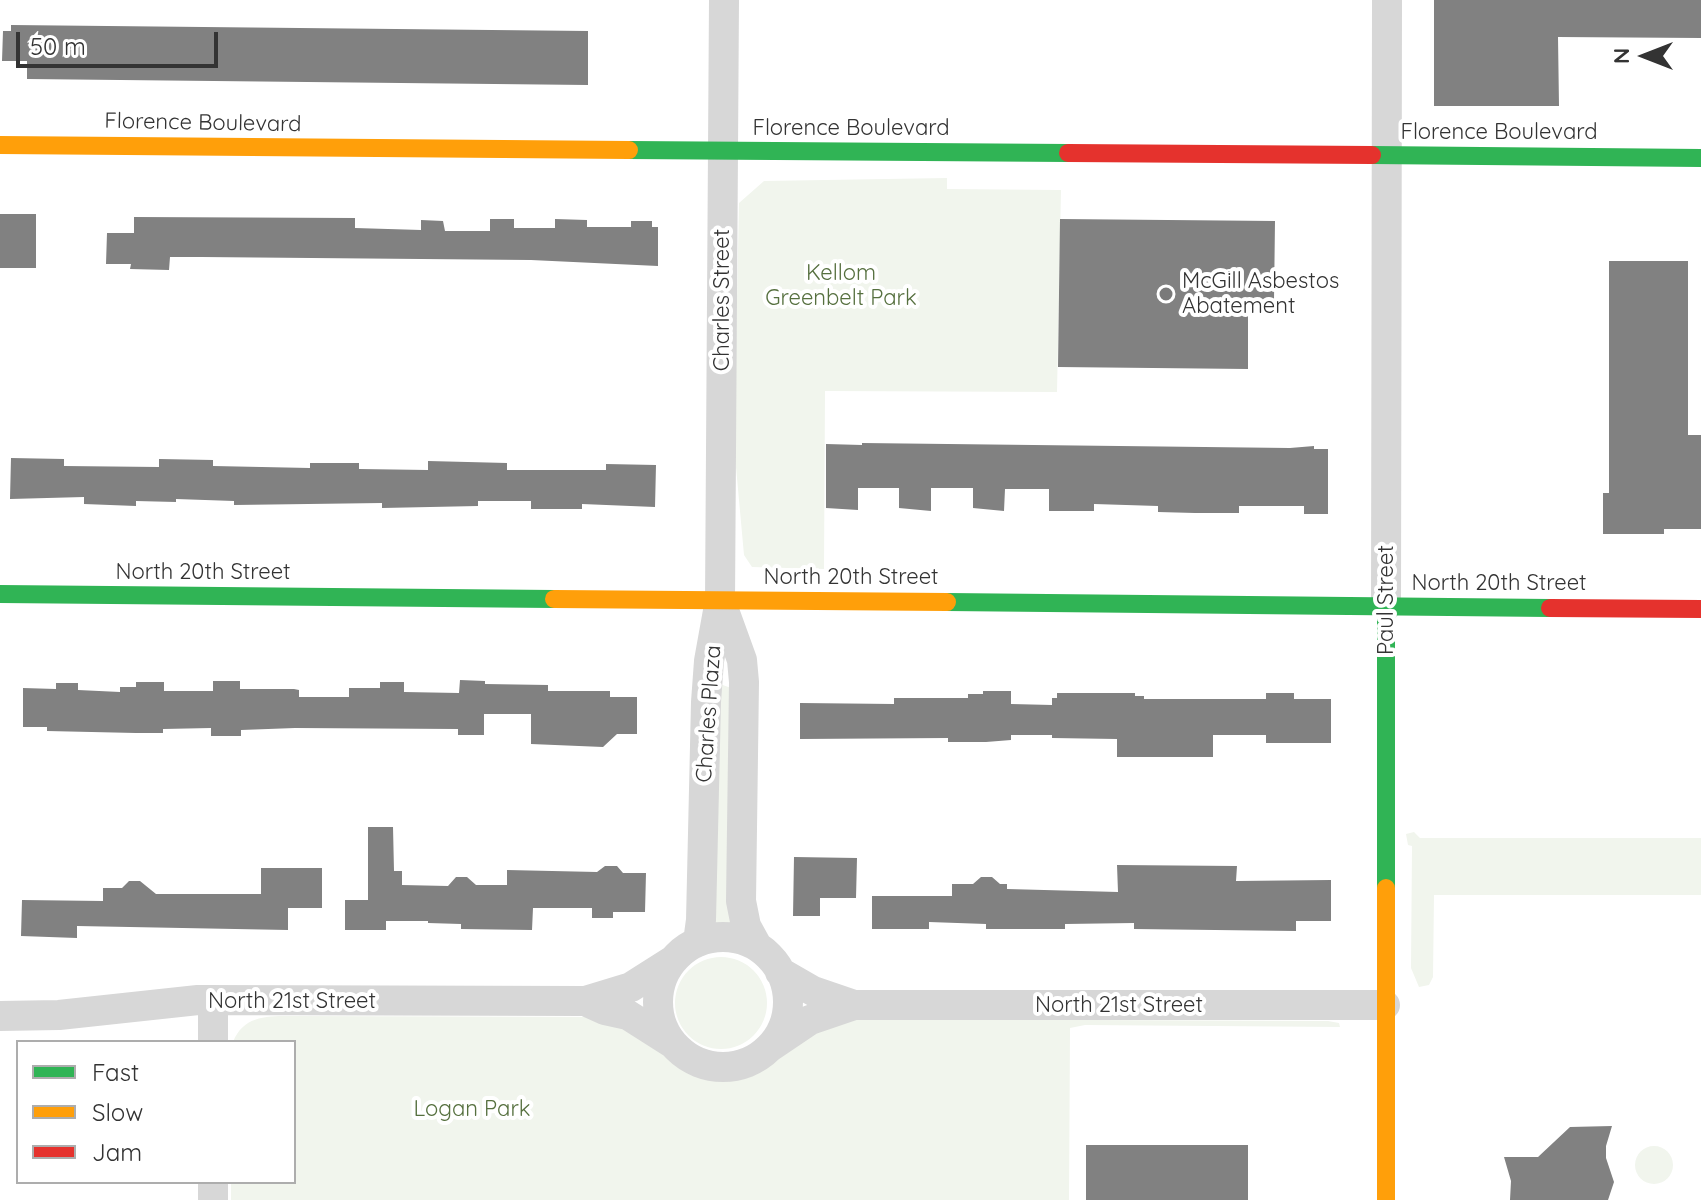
<!DOCTYPE html>
<html>
<head>
<meta charset="utf-8">
<style>
  body { margin:0 }
  #map { position:relative; width:1701px; height:1200px; overflow:hidden; background:#fff; font-family:Quicksand,sans-serif }
  canvas { display:block }
  .legend { position:absolute; left:16px; top:1040px; width:280px; height:144px; box-sizing:border-box; background:#fff; border:2px solid #adadad; margin:0; padding:10px 14px; list-style:none; font-size:24px; color:#333 }
  .legend li { display:flex; align-items:center; gap:16px; height:40px }
  .legend b { width:40px; border:2px solid #adadad }
  .north { position:absolute; left:1605px; top:16px; width:80px; height:80px; -webkit-text-stroke:6px #fff; paint-order:stroke; rotate:270deg; font-size:22px; font-weight:700; line-height:32px; text-align:center; color:#333 }
  .north::after { content:''; display:block; margin:auto; width:28px; height:36px; background:#333; clip-path:polygon(50% 0,100% 100%,50% 72%,0 100%) }
  .scale { position:absolute; left:16px; top:32px; width:202px; height:36px; box-sizing:border-box; border:4px solid #333; border-top:0; padding-left:10px; font-size:24px; line-height:28px; white-space:nowrap; color:#333; -webkit-text-stroke:6px #fff; paint-order:stroke }
</style>
</head>
<body>
<div id="map">
<canvas width="1701" height="1200"></canvas>
<ul class="legend">
<li><b style="height:10px;background:#30b455"></b>Fast</li>
<li><b style="height:10px;background:#ff9f0a"></b>Slow</li>
<li><b style="height:10px;background:#e5322d"></b>Jam</li>
</ul>
<div class="north">N</div>
<div class="scale">50 m</div>
</div>
<script>
const ctx = document.querySelector('canvas').getContext('2d');
ctx.lineJoin = 'round';
function fillPath(path, color) { ctx.fillStyle = color; ctx.fill(path, 'evenodd'); }
function stroke(path, color, width, dash) { ctx.strokeStyle = color; ctx.lineWidth = width; ctx.lineCap = dash ? 'butt' : 'round'; ctx.setLineDash(dash || []); ctx.stroke(path); }
function write(font, color, halo, rows, align = 'center') {
  ctx.font = font + ' Quicksand,sans-serif'; ctx.lineWidth = 8; ctx.setLineDash([]); ctx.textBaseline = 'middle'; ctx.strokeStyle = halo; ctx.fillStyle = color; for (const [text, x, y, turn = 0] of rows) {
    ctx.save(); ctx.translate(x, y); ctx.rotate((+turn || 0) * Math.PI / 180); ctx.textAlign = isNaN(turn) ? turn : align; if (halo) ctx.strokeText(text, 0, 0); ctx.fillText(text, 0, 0); ctx.restore();
  }
}
fillPath(new Path2D(`
  M947,178v11l114,1 -4,202 -232,-1 -1,178 -72,-2 -8,-12 -10,-110 5,-242 25,-22z
  M720,684l11,4 2,238h-23z
  M1414,832l6,6h281v57h-267l-1,82 -4,8 -10,2 -8,-19 1,-122 -4,-1 -2,-11z
  M675 1003a46 46 0 1 1 92 0a46 46 0 1 1-92 0Z
  M288,1016l318,1 46,22 17,21 22,15 30,5 24,-4 13,-6 12,-7 20,-21 57,-23 481,2 11,2 1,4 -255,-2 -15,3 -1,172h-838v-18h63v-140h-61c10,-25 31,-26 55,-26z
  M1635 1165a19 19 0 1 1 38 0a19 19 0 1 1-38 0Z`), '#f1f5ed');
fillPath(new Path2D(`
  M1434,0h267v38l-143,-1 1,69h-125z
  M11,25l577,6v54l-561,-6v-18h-25l1,-30h8z
  M0,214h36v54h-36z
  M134,217l221,1v10l66,2v-10l22,1 2,10h45v-12h24v9h41v-9l32,1v7h44v-6h21v6h6v39l-127,-6 -329,-3h-32l-1,13 -39,-1 1,-5h-25l1,-31h27z
  M1060,219l215,2 -1,79h-26v69l-190,-2z
  M1609,261h79v174h13v94h-37v5h-61v-41h6z
  M862,443l428,5 24,-2v3h14v65h-24v-8h-65v7h-44l-37,-1v-6l-64,-2v7h-45v-22h-44l-1,22 -31,-3v-20h-42v23l-32,-3v-20h-41v22l-32,-2v-64l36,1z
  M11,458l53,1v7l95,1v-8l54,1v6l97,2v-5h49v6l69,1v-9l79,2v7h99v-6l50,1 -1,42 -73,-3v5h-51v-8h-53v5l-96,2v-5l-148,2v-4l-58,-2v3l-40,-1v5l-52,-2v-7l-74,2z
  M460,680l25,1v3l63,1v6h62v6h27v37h-20l-14,13 -72,-3v-30h-47v21h-26v-6l-163,-1 -54,2v6h-30v-8l-48,1v4h-27l-89,-2v-4h-24v-39l33,1v-6h22v7l42,2v-5h16v-5h28v9h49v-10h27v8h54l5,1v7h50v-9h31v-6h24v10l55,1z
  M983,691h28v13l41,1v-7h5v-5h78v3h9v3h122v-6h28v6h37v44h-65v-8h-53v22h-96v-18l-65,-1v-3h-41v5l-25,2h-38v-4l-148,1v-36l94,1v-6h74v-4h15z
  M368,827h25l1,44h8v14l46,1 8,-9h11l9,8h31v-15l90,2 8,-6h12l6,7h23l-1,39h-32v6h-21v-10h-59l-1,22 -71,-1v-5l-33,-1v-2h-42v9h-41v-30h23z
  M794,857l63,1 -1,40h-36v18h-27z
  M1117,865l120,1 -1,15 95,-1v41h-35v10l-162,-2v-6l-69,1v5h-79v-5l-57,-2v7h-57v-33h80v-12h21l8,-7h11l8,7h7v5l111,3z
  M261,868h61v40h-34v22l-211,-4v12l-56,-2 1,-36 81,1v-13h19l7,-7h11l16,13h105z
  M1612,1126l-6,20v12l8,24 -6,18h-98l1,-19 -7,-24h34l32,-30z
  M1086,1145h162v55h-162z`), '#818181');
stroke(new Path2D(`
  M721,602l21,58 2,22 -3,219 5,25 11,20
  M1386,606l1,-606
  M658 1002a65 65 0 1 1 130 0a65 65 0 1 1-130 0Z
  M698,942l3,-22 5,-218 3,-41 11,-61 4,-600
  M780,972l33,19 41,14
  M213,1000v42
  M585,1001l20,9 23,5 44,28
  M0,1016l59,-1 139,-15 387,1 46,-14 41,-26
  M770,1047l40,-27 44,-15h531
  M213,1182v18`), '#d7d7d7', 30);
stroke(new Path2D(`
  M629,150l439,3
  M1372,155l329,3
  M0,594l554,5
  M947,602l603,6
  M1386,606v282`), '#30b455', 18);
stroke(new Path2D(`
  M0,145l629,5
  M554,599l393,3
  M1386,888v312`), '#ff9f0a', 18);
stroke(new Path2D(`
  M1068,153l304,2
  M1550,608l151,1`), '#e5322d', 18);
for (const [x, y, r, color] of [
  [1166,294,8,"#7a7a7a"]
]) { const dot = new Path2D(); dot.arc(x, y, r, 0, 2 * Math.PI); ctx.fillStyle = color; ctx.fill(dot); stroke(dot, '#fff', 3); }
write('22px', '#333', '#fff', [
  ["Florence Boulevard",203,123,1],
  ["Florence Boulevard",851,128],
  ["Florence Boulevard",1499,132],
  ["Charles Street",722,300,-90],
  ["North 20th Street",203,572],
  ["North 20th Street",851,577],
  ["North 20th Street",1499,583],
  ["Paul Street",1386,600,-90],
  ["Charles Plaza",709,714,-86],
  ["North 21st Street",292,1001],
  ["North 21st Street",1119,1005]
]);
write('22px', '#56703f', '#fff', [
  ["Kellom",841,273],
  ["Greenbelt Park",841,298],
  ["Logan Park",472,1109]
]);
write('22px', '#333', '#fff', [
  ["McGill Asbestos",1182,281],
  ["Abatement",1182,306]
], 'left');
</script>
</body>
</html>
